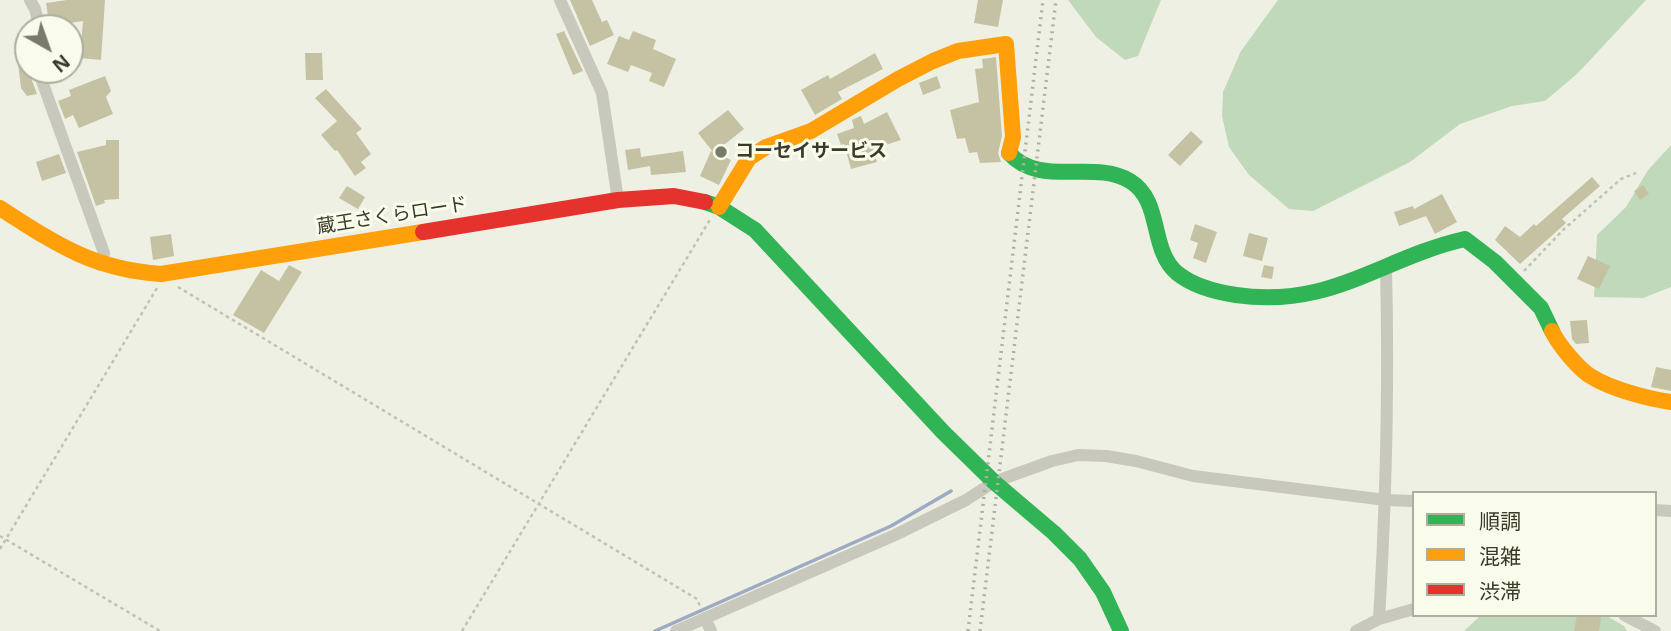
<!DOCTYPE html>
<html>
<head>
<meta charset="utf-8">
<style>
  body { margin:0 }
  #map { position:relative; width:1671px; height:631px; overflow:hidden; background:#eef0e3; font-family:"Open Sans","Noto Sans JP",sans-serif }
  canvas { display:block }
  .legend { position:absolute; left:1412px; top:491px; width:245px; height:126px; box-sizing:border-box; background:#f9fceb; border:2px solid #adae9d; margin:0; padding:9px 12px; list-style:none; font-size:21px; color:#3b3a29 }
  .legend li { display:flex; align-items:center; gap:14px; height:35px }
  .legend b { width:35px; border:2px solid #adae9d }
  .north { position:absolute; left:14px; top:14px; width:70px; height:70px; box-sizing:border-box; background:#f9fceb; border:2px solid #adae9d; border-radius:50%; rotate:140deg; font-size:19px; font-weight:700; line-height:28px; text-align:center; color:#3b3a29 }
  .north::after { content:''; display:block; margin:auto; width:24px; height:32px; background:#7a7a6a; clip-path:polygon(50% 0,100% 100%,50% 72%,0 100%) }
</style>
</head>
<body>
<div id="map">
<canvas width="1671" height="631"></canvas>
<ul class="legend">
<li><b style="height:9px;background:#30b455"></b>順調</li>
<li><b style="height:9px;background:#ff9f0a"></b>混雑</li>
<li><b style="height:9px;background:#e5322d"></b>渋滞</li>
</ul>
<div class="north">N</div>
</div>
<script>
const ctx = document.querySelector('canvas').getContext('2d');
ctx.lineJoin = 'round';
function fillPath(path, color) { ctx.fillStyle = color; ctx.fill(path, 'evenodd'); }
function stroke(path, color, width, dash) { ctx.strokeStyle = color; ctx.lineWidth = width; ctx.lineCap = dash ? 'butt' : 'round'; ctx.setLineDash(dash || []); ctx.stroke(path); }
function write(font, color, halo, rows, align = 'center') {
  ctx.font = font + ' "Open Sans","Noto Sans JP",sans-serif'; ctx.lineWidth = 6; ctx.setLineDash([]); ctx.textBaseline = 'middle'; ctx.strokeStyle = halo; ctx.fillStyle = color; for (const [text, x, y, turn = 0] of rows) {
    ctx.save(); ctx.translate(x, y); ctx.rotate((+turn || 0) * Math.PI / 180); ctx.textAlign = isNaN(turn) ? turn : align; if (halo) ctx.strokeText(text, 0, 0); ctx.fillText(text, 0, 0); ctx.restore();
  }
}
fillPath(new Path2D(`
  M1068,0h93l-23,56 -13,4 -29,-23z
  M1278,0h368l-68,73 -33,28 -33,5 -52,18 -50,38 -97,49 -24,-2 -40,-34 -20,-28 -7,-31 1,-24 18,-41z
  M1671,145v142l-28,11 -49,-1 3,-62 29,-28 22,-37z
  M1485,615h120l19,11 3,5h-163l16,-15z`), '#c1d9bb');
stroke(new Path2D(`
  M655,631l236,-105 60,-35`), '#9caac4', 3.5);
fillPath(new Path2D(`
  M67,0h38l-4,60 -21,-2 3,-37 -25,4v-5l-9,2 -3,-19z
  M570,0h22l10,22 5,-2 7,15 -24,11z
  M978,0h25l-5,27 -24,-4z
  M564,31l19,40 -10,4 -17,-41z
  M633,31l23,9 -3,9 23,10 -12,28 -15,-6 3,-8 -21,-8 -3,7 -21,-8 12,-28 10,4z
  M16,46h12v24l9,24 -10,2 -6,-8z
  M305,53h17l1,27h-17z
  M875,53l8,16 -45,23 4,7 -27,16 -14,-25 27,-15 2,4z
  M996,57l6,79 -4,17 3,9 -21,1 -3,-11 -8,1 -4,-15 -8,1 -7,-29 29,-8 -4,-33 8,-1 -1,-9z
  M105,76l6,15 -5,6 7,17 -34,14 -6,-13 -8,4 -7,-18 13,-5 -2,-6z
  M937,76l4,12 -18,7 -4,-12z
  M326,89l36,40 -6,4 15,21 -10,8 5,6 -11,8 -18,-26 -2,1 -14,-16 16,-14 -22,-23z
  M728,110l16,19 -29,23 16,8 -12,25 -19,-9 11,-25 2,1 -15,-19z
  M887,112l14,28 -28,9 4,13 -26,7 -7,-25 -3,1 -4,-11 17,-6 -2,-8 2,-1 7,-3 3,8z
  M1191,131l12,11 -23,24 -12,-11z
  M106,140h13v59l-15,1 1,3 -9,3 -19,-54 29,-7z
  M640,148l1,9 42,-6 3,21 -35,3 -1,-9 -22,4 -3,-20z
  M59,154l7,19 -24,8 -6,-19z
  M1592,177l8,9 -38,33 4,4 -46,41 -25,-24 10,-14 15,11 14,-13 2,2z
  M1643,185l6,9 -9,6 -6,-9z
  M347,186l18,11 -7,12 -19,-11z
  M1442,194l15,28 -22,12 -9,-18 -27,10 -5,-14 19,-6 1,3z
  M1195,224l22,8 -11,31 -13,-5 5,-15 -8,-3z
  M1249,233l19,5 -6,23 -19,-5z
  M171,234l3,22 -21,4 -3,-23z
  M1588,256l22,10 -11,23 -22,-10z
  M289,265l13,7 -38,61 -31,-18 28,-45 18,11z
  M1264,265l10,2 -2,12 -11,-2z
  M1587,320l2,23 -13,1 -4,-5 -2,-18z
  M1656,367l15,3v21l-20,-4z
  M1577,615l24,2 -2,14h-25z`), '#c5c2a3');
stroke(new Path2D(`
  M1524,271l39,-41 58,-51 15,-6
  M178,287l519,312 3,7
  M0,536l160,95
  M0,549l157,-261
  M462,631l249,-413`), '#c1c2b4', 2.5, [3.5, 3.5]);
stroke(new Path2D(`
  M30,0l5,9 5,19
  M560,0l42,93 16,107
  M38,70l66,183 -4,12
  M1655,510l16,1
  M1624,615l31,16
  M705,618l6,13
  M1379,619c7,-117 10,-233 7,-351
  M676,631l219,-96 71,-35 28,-18 58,-21 26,-6 28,1 30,5 57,15 193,24 28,1
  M1356,631l23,-12 35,-10`), '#c8c9bc', 12);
stroke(new Path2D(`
  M1009,153c31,35 85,6 121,28 33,20 19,68 47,92 16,13 39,19 59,22 95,14 145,-37 229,-56l30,23 46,46 11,23
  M705,202l14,5 36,23 188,202 51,50 60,51 26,26 23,33 18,39`), '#30b455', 16);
stroke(new Path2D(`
  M719,207l30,-49 17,-11 45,-16 87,-52 35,-18 25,-10 48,-7 7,93 -4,16
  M0,208c56,36 92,61 161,66l262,-42
  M1552,331c6,13 27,39 40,46 19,12 57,22 79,25`), '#ff9f0a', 16);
stroke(new Path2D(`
  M423,232l195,-32 56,-4 31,6`), '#e5322d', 16);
stroke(new Path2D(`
  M968,631l75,-631
  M980,631l76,-631`), '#b0b0a6', 3.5, [2, 5]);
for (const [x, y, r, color] of [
  [721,152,7,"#7a7a6a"]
]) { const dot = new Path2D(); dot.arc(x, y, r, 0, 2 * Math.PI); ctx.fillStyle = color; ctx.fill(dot); stroke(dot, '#f9fceb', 2.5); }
write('bold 19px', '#3b3a29', '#f9fceb', [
  ["コーセイサービス",735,152]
], 'left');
write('19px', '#3b3a29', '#f9fceb', [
  ["蔵王さくらロード",392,216,-9]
]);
</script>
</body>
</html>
